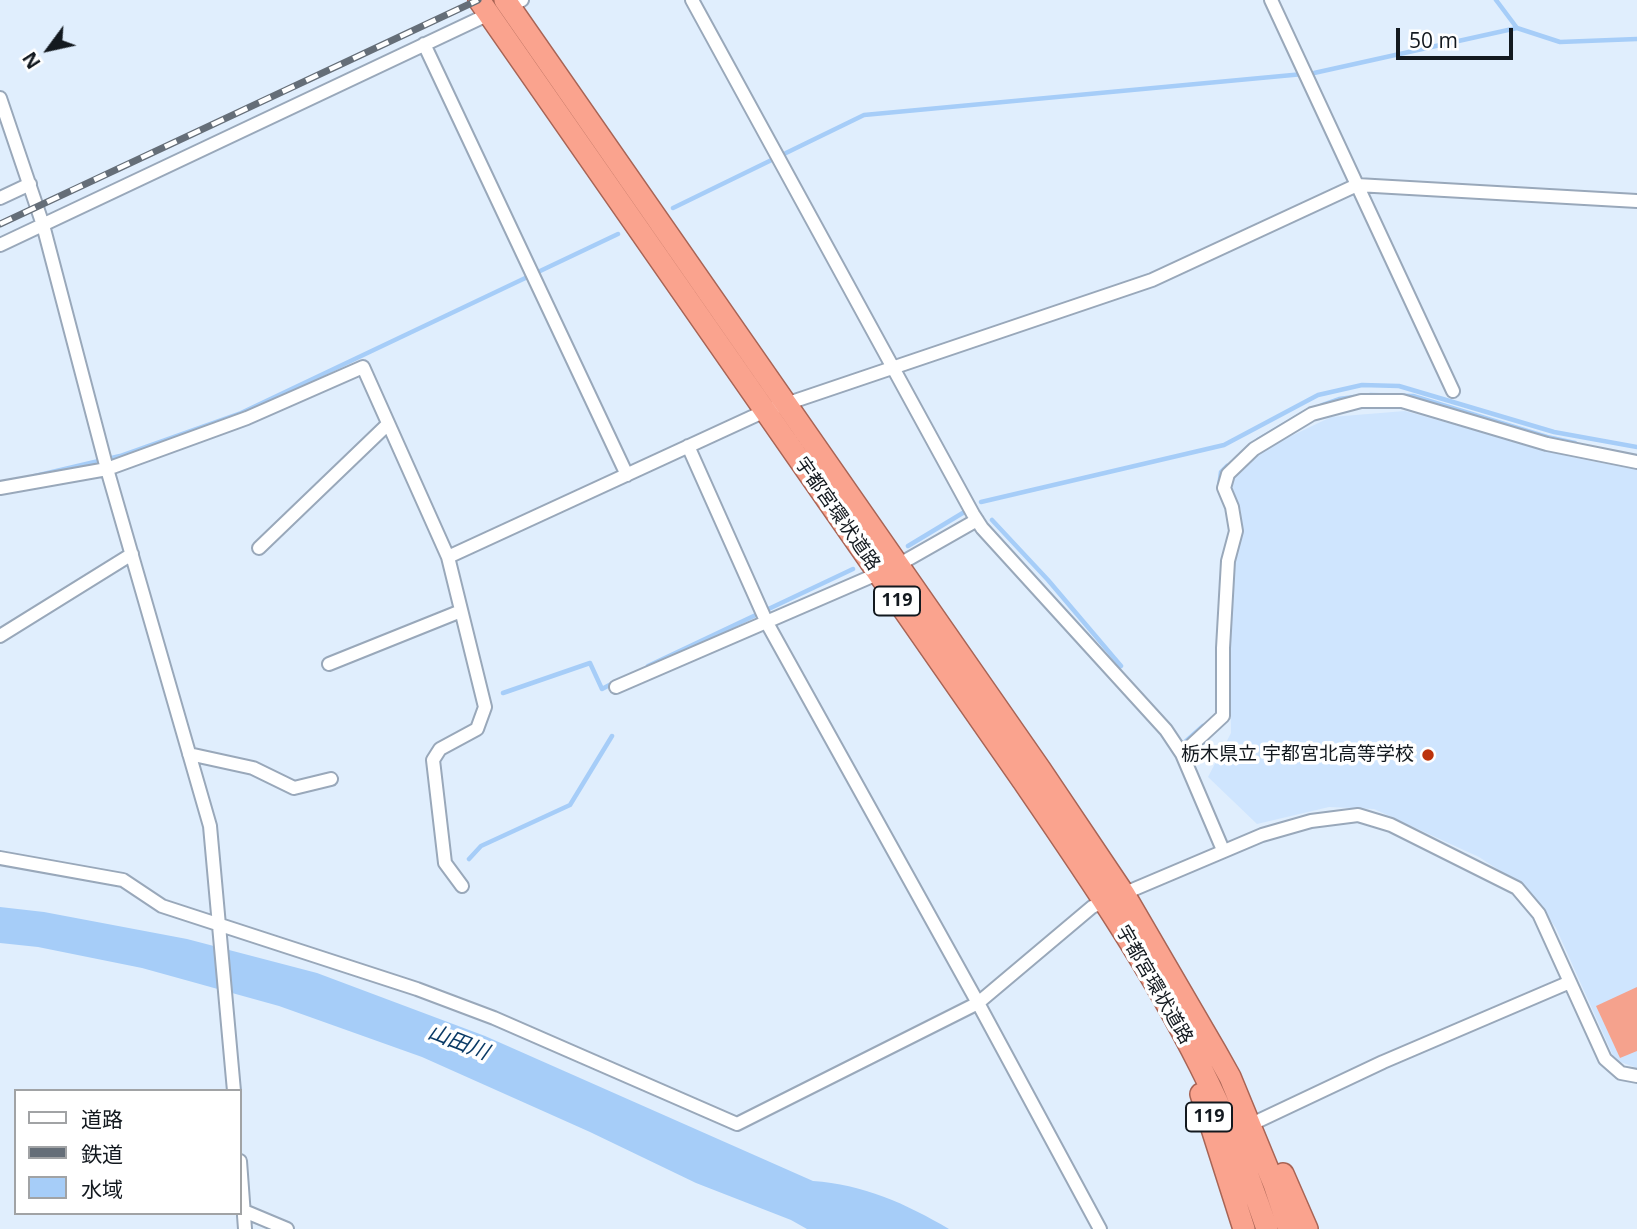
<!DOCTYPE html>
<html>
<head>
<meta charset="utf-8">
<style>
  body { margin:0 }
  #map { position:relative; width:1637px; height:1229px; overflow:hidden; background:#e0eefd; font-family:"Open Sans","Noto Sans JP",sans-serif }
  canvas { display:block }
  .legend { position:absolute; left:14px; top:1089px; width:228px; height:126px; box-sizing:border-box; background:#fff; border:2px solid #a1a3a5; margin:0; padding:9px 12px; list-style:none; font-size:21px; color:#13191f }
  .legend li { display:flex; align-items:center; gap:14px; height:35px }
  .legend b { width:35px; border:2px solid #a1a3a5 }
  .north { position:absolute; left:14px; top:14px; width:70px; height:70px; -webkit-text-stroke:5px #fff; paint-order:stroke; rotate:237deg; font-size:19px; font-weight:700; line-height:28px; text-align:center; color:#13191f }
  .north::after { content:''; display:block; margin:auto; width:24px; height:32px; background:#13191f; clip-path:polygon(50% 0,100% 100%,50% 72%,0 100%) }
  .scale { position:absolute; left:1396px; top:28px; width:117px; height:32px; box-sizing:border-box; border:4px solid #13191f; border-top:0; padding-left:9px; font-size:21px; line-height:24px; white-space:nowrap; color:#13191f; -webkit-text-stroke:5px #fff; paint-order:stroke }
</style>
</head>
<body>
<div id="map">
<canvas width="1637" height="1229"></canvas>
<ul class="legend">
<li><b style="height:9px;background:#fff"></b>道路</li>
<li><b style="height:9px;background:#656e78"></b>鉄道</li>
<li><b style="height:19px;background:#a6cdf8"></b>水域</li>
</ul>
<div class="north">N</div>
<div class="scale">50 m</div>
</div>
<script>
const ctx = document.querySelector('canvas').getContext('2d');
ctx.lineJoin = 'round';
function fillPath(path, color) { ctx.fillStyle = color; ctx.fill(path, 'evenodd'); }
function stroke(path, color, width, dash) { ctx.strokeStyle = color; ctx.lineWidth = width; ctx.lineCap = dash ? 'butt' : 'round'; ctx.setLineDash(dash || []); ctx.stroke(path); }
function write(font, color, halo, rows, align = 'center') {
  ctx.font = font + ' "Open Sans","Noto Sans JP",sans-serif'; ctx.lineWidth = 7; ctx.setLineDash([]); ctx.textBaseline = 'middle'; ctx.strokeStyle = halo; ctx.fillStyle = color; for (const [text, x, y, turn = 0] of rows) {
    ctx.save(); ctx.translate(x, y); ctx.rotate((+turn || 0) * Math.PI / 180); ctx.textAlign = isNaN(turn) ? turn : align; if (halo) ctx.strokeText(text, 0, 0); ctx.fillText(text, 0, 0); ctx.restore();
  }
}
fillPath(new Path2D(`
  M1405,411l166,46 66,13v598l-22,-8 -59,-132 -30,-40 -47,-31 -105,-48 -45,-2 -72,17 -49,-47 23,-44 -2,-150 9,-39 3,-33 -11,-29 38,-35 63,-30z`), '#cfe5fe');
fillPath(new Path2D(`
  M1637,987v64l-17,7 -24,-52z`), '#f5a28d');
fillPath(new Path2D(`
  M0,907l44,5 143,27 130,34 168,63 328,145c49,3 94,23 136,48h-142l-16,-9 -95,-37 -106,-51 -168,-75 -143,-51 -137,-38 -104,-21 -38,-4z`), '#a6cdf8');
stroke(new Path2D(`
  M1517,28l43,14 77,-3
  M673,208l191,-93 450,-42 203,-45 -21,-28
  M1370,395l43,1 134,41 28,6
  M1322,405l17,-6 15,-2
  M1258,440l49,-29
  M35,476l85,-20 121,-43 377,-179
  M1219,486l2,-14 6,-6
  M981,502l243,-57 94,-50 44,-10 37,1 155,46 83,15
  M992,520l56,60 73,86
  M908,546l58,-35
  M648,666l205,-97
  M503,693l87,-30 12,26 13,-7
  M1185,742l18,-16
  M469,859l12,-13 89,-41 42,-69`), '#a6cdf8', 4.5);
const minor = new Path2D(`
  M692,0l281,514 9,14 184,202 16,24 41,96
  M1271,0l182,391
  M509,6l13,-6
  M424,44l203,431
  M0,98l43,127 64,244 103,357 24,265
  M0,198l30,-14
  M0,245l489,-231
  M688,446l79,177 211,380 122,226
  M0,488l107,-19 140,-51 116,-51 85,190 317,-146 387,-131 205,-95 280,16
  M259,548l129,-124
  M448,557l37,150 -8,22 -37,20 -7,11 12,103 17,23
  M0,636l132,-82
  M329,664l132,-53
  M616,687l282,-122 79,-45
  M189,754l64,14 41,20 37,-9
  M1182,754l41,-38v-68l5,-87 8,-30 -4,-24 -8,-19 4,-14 26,-25 58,-35 49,-13h41l145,43 90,18
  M0,858l123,22 39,26 255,83 77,29 243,106 241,-121 114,-96 170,-72 49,-14 47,-6 33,10 126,63 22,26 66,145 16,14 16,3
  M1256,1122l127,-60 187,-80
  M240,1161l5,68
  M244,1211l43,18`);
const trunk = new Path2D(`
  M479,0l544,781c63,92 127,185 177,285 27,53 48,107 67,163
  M505,0l535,769 84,125 92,158 14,25 44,107 15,45
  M1201,1094l43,135
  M1283,1174l24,55`);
stroke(minor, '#99a8ba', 16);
stroke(trunk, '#a86455', 24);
stroke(minor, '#fff', 12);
stroke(trunk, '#faa38e', 21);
const rail = new Path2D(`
  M0,224l478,-224`);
stroke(rail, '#656e78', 7);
stroke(rail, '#fff', 4.5, [13]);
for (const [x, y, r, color] of [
  [1428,755,7,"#bc320b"]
]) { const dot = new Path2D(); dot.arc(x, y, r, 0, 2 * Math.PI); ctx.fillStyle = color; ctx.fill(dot); stroke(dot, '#fff', 2.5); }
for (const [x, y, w] of [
  [897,601,46],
  [1209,1117,46]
]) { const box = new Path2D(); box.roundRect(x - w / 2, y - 14.5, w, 29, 5); ctx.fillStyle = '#fff'; ctx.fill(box); stroke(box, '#13191f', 2); }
write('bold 18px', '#13191f', null, [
  ["119",897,601],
  ["119",1209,1117]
]);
write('19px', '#13191f', '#fff', [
  ["宇都宮環状道路",837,514,55],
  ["宇都宮環状道路",1154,985,60]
]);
write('19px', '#13191f', '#fff', [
  ["栃木県立 宇都宮北高等学校",1414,755]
], 'right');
write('italic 21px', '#0a3a66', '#fff', [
  ["山田川",458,1043,21]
]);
</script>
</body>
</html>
